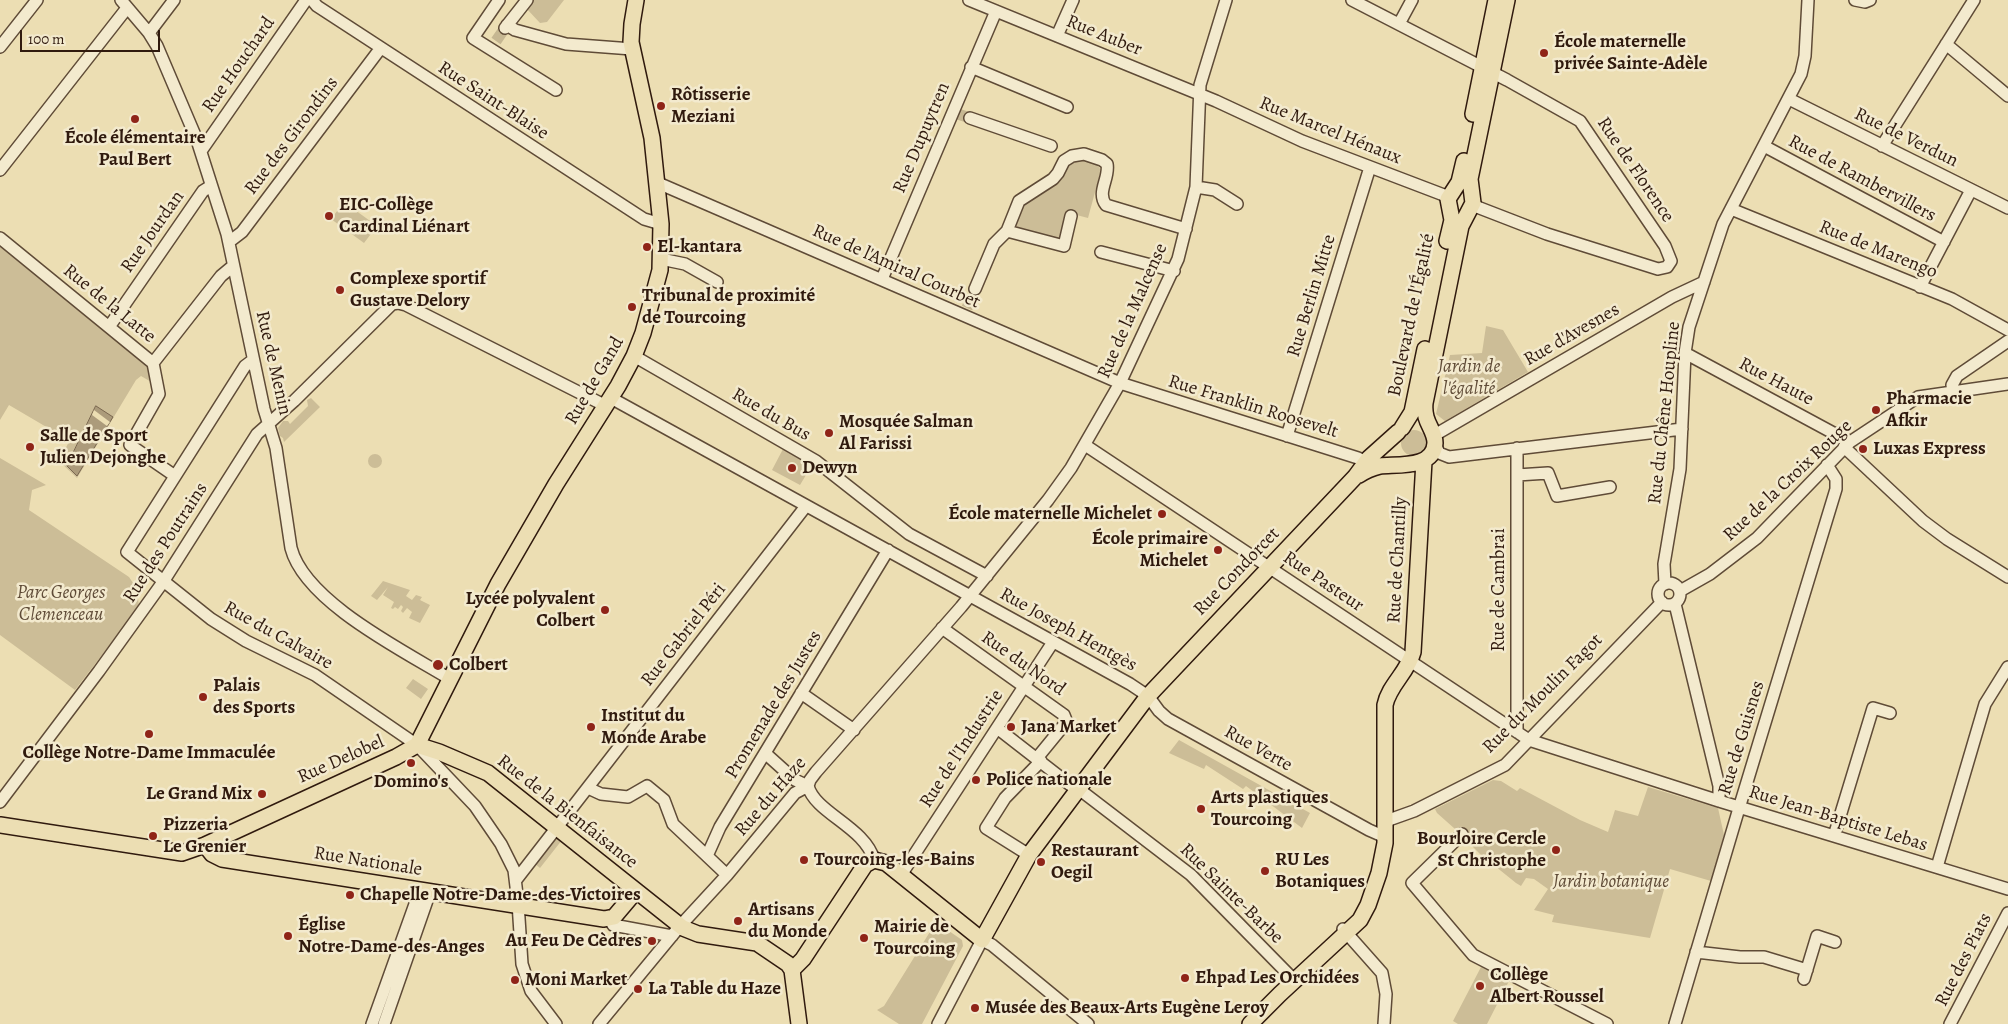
<!DOCTYPE html>
<html>
<head>
<meta charset="utf-8">
<style>
  body { margin:0 }
  #map { position:relative; width:2008px; height:1024px; overflow:hidden; background:#ecdeb3; font-family:Alegreya,serif }
  canvas { display:block }
  .scale { position:absolute; left:20px; top:30px; width:140px; height:22px; box-sizing:border-box; border:2px solid #301a0e; border-top:0; padding-left:6px; font-size:15px; line-height:18px; white-space:nowrap; color:#301a0e; -webkit-text-stroke:4px #f3eace; paint-order:stroke }
</style>
</head>
<body>
<div id="map">
<canvas width="2008" height="1024"></canvas>
<div class="scale">100 m</div>
</div>
<script>
const ctx = document.querySelector('canvas').getContext('2d');
ctx.lineJoin = 'round';
function fillPath(path, color) { ctx.fillStyle = color; ctx.fill(path, 'evenodd'); }
function stroke(path, color, width, dash) { ctx.strokeStyle = color; ctx.lineWidth = width; ctx.lineCap = dash ? 'butt' : 'round'; ctx.setLineDash(dash || []); ctx.stroke(path); }
function write(font, color, halo, rows, align = 'center') {
  ctx.font = font + ' Alegreya,serif'; ctx.lineWidth = 5; ctx.setLineDash([]); ctx.textBaseline = 'middle'; ctx.strokeStyle = halo; ctx.fillStyle = color; for (const [text, x, y, turn = 0] of rows) {
    ctx.save(); ctx.translate(x, y); ctx.rotate((+turn || 0) * Math.PI / 180); ctx.textAlign = isNaN(turn) ? turn : align; if (halo) ctx.strokeText(text, 0, 0); ctx.fillText(text, 0, 0); ctx.restore();
  }
}
fillPath(new Path2D(`
  M533,0h31l-17,22 -7,1 -14,-15z
  M1075,158l20,4 6,8 -13,48 -19,-5 -8,28 -46,-12 6,-23z
  M344,202l33,24 -13,17 -33,-24z
  M0,244l149,120 4,19 -12,-7 -5,4 -59,98 -18,-17 14,-27 -10,-5 -3,6 -51,-30 -9,15z
  M1486,326l17,4 25,42 -83,49 -9,-7 14,-59 32,-2z
  M311,398l9,9 -36,35 -1,-4 -3,-2 -2,-8 5,-7h5l2,3 18,-18 -1,-6z
  M1401 443a13 13 0 1 1 26 0a13 13 0 1 1-26 0Z
  M783,449l29,16 -12,20 -28,-15z
  M368 461a7 7 0 1 1 14 0a7 7 0 1 1-14 0Z
  M0,458l46,27 -14,5 -3,20 100,67 8,12 2,18 -64,83 -75,-55z
  M383,581l27,9 -4,6 6,4 4,-5 6,2 -2,3 10,5 -10,18 -11,-5 3,-6 -5,-4 -4,5 -2,-2 2,-4 -2,-2 -3,4 -3,-2 -2,2 -2,-1 3,-6 -11,-7 5,-8 -11,13 -6,-4z
  M413,679l15,10 -7,10 -15,-11z
  M1179,740l131,73 -8,15 -56,-42 -3,3 -37,-24 -2,4 -35,-16z
  M1493,780l8,1 16,10 3,-3 60,32 28,12 7,-22 23,6 10,-29 70,21 6,27 -13,46 -41,-12 -20,69 -98,-16 2,-7 -20,-5 14,-21 -14,-10 -8,-1 -5,8 -5,-3 -36,-29 -25,-25 -18,-16 -2,-4z
  M555,838h4l3,2 -22,28 -5,-4z
  M936,922l26,18 1,6 -41,78h-23l-22,-14 7,-4z
  M1481,967l28,14 -22,43h-29l-5,-3z`), '#ccbd97');
const water = new Path2D(`
  M96,406l17,11 -36,59 -10,-10z`);
fillPath(water, '#ac9b7b');
stroke(water, '#7a674f', 1);
fillPath(new Path2D(`
  M94,410l16,12 -3,4 -15,-11z`), '#ecdeb3');
stroke(new Path2D(`
  M496,41l9,-13
  M958,114l12,4
  M967,308l8,-19`), '#c6b792', 11, [11, 5.5]);
const minor = new Path2D(`
  M121,0l28,33 8,13 40,94 30,94 37,175 12,39 15,100c14,54 113,103 159,131
  M312,0l5,6 327,213 17,5
  M499,0l-26,38 83,52
  M969,0l247,101 86,40 147,56
  M1352,0l155,80 73,41 85,125 6,15 -4,6 -9,2 -111,-35 -75,-29
  M1855,0l10,2 5,-2
  M1399,24l13,-24
  M507,25l8,5 51,14 66,5
  M505,28l22,-28
  M149,33l25,-33
  M1057,36l16,-36
  M1946,44l62,52
  M0,47l37,-47
  M971,67l96,40
  M1789,99l219,109
  M970,118l81,28
  M1764,146l180,96
  M1882,146l92,-146
  M201,151l105,-151
  M0,170l127,-162
  M658,183l462,200 238,75 9,4 4,5
  M1196,187l19,3 22,14
  M1731,209l221,90 56,31
  M1007,231l57,15 7,-30
  M0,238l153,125 6,31 -29,51 45,31
  M229,242l13,-10 138,-183
  M1101,252l73,19
  M661,259l24,5 32,18
  M882,279l114,-268
  M1920,287l51,-97
  M975,289l19,-45 13,-13 12,-30 34,-22 5,-6 6,-12 8,-5 12,-2 18,6 5,4c3,14 -11,28 -1,41l80,24
  M109,327l94,-136 8,-5
  M1685,353l165,89
  M634,356l182,105 93,73 78,42
  M253,360l-8,6 -118,186 84,67 35,22 69,34 102,70 58,61 26,38 13,26 4,33 4,61 9,27 25,33
  M153,363l68,-87 12,-10
  M1953,392l-1,-7 5,-9 51,-35
  M611,398l519,286 18,12 11,15 9,8 201,111 16,7
  M1287,436l83,-269
  M1433,436l239,-139 32,-15
  M1435,444l4,9 10,4 233,-28
  M1085,445l444,295 190,61 289,88
  M1844,447l79,74 24,18 61,38
  M1517,448v284
  M1517,475l31,-2 9,23 53,-9
  M1658 594a11 11 0 1 1 22 0a11 11 0 1 1-22 0Z
  M1665,584l-1,-20 16,-95 5,-116 4,-26 34,-103 78,-150 4,-18 3,-56
  M1680,591l30,-17 47,-36 93,-96 68,-45 90,-13
  M1675,604l44,182v15
  M942,628l122,87 2,5 -2,5 -27,33
  M801,693l53,37
  M997,728l72,56 15,9 107,82 104,106
  M765,753l30,27 13,6
  M808,786c7,27 57,41 66,74
  M588,788l13,6 27,3 19,-11 17,14 9,24 34,32
  M0,802l99,-131 64,-89 94,-148 37,-33 98,-97 6,-1 8,2 200,101
  M1386,821l28,-10 91,-46 157,-163
  M1462,834l-50,49 61,72 134,69
  M1834,836l39,-128 17,5
  M1029,855l-43,-27 19,-30 36,-37
  M1937,867l48,-163 23,-37
  M727,875l-20,-19 13,-29 168,-277
  M901,875l152,-233
  M516,880l290,-374
  M610,919l3,6 59,11
  M1343,929l39,44 4,21 -2,30
  M1696,952l44,5h24l43,13
  M1804,979l13,-43 18,6
  M372,1024l48,-134
  M384,1024l46,-132
  M599,1024l81,-98 47,-51 68,-82 13,-7 2,-6 6,-8 145,-165 87,-107 23,-32 49,-85 58,-124 18,-72 4,-102 26,-85
  M938,1024l44,-84 10,5 96,79
  M1675,1024l62,-209 99,-326v-10l-9,-14
  M1950,1024l58,-111`);
const major = new Path2D(`
  M1473,114l23,-114
  M1447,241l5,-21 -4,-21 11,-17 5,-21
  M1402,428l10,-16 13,-63
  M1359,475c6,-4 13,-7 21,-9 17,-2 54,3 55,-23 0,-14 -12,-20 -10,-40l36,-177 12,-23 -3,-24 37,-179
  M417,745l22,7 49,21 195,155 15,6 59,9 31,21 4,6
  M0,825l182,28 23,-8 191,-88 21,-12 81,-161 58,-100 62,-98 16,-30 9,-23 17,-63 1,-46 -9,-86 -21,-96 1,-18 4,-24
  M205,845l7,9 10,5 382,60 10,-2 22,-26
  M792,970l11,-11 62,-94 9,-5 12,3 96,77 47,-85 119,-159 207,-219 14,-19 29,-26
  M792,970l7,54
  M1250,1024l30,-30 80,-74 8,-15 11,-32 6,-30v-138c4,-20 23,-33 28,-53l11,-191`);
stroke(minor, '#5f4b37', 14);
stroke(major, '#301a0e', 18);
stroke(minor, '#f3eace', 11);
stroke(major, '#ecdeb3', 15);
for (const [x, y, r, color] of [
  [1544,53,5,"#8f2418"],
  [661,106,5,"#8f2418"],
  [135,119,5,"#8f2418"],
  [329,216,5,"#8f2418"],
  [647,247,5,"#8f2418"],
  [340,290,5,"#8f2418"],
  [632,307,5,"#8f2418"],
  [1876,410,5,"#8f2418"],
  [829,433,5,"#8f2418"],
  [30,447,5,"#8f2418"],
  [1863,449,5,"#8f2418"],
  [792,468,5,"#8f2418"],
  [1162,514,5,"#8f2418"],
  [1218,550,5,"#8f2418"],
  [605,610,5,"#8f2418"],
  [438,665,6,"#8f2418"],
  [203,697,5,"#8f2418"],
  [591,727,5,"#8f2418"],
  [1011,727,5,"#8f2418"],
  [149,734,5,"#8f2418"],
  [411,763,5,"#8f2418"],
  [976,780,5,"#8f2418"],
  [262,794,5,"#8f2418"],
  [1201,809,5,"#8f2418"],
  [153,836,5,"#8f2418"],
  [1556,850,5,"#8f2418"],
  [804,860,5,"#8f2418"],
  [1041,862,5,"#8f2418"],
  [1265,871,5,"#8f2418"],
  [350,895,5,"#8f2418"],
  [738,921,5,"#8f2418"],
  [288,936,5,"#8f2418"],
  [864,938,5,"#8f2418"],
  [652,941,5,"#8f2418"],
  [1185,978,5,"#8f2418"],
  [515,980,5,"#8f2418"],
  [1480,986,5,"#8f2418"],
  [638,989,5,"#8f2418"],
  [975,1008,5,"#8f2418"]
]) { const dot = new Path2D(); dot.arc(x, y, r, 0, 2 * Math.PI); ctx.fillStyle = color; ctx.fill(dot); stroke(dot, '#f3eace', 2); }
write('19px', '#301a0e', '#f3eace', [
  ["Rue Auber",1104,36,22],
  ["Rue Houchard",239,65,-55],
  ["Rue Saint-Blaise",493,101,33],
  ["Rue Marcel Hénaux",1330,131,22],
  ["Rue des Girondins",292,136,-53],
  ["Rue Dupuytren",922,138,-67],
  ["Rue de Verdun",1906,138,26],
  ["Rue de Florence",1635,170,56],
  ["Rue de Rambervillers",1862,179,28],
  ["Rue Jourdan",153,232,-55],
  ["Rue de Marengo",1878,250,22],
  ["Rue de l'Amiral Courbet",896,267,24],
  ["Rue Berlin Mitte",1312,296,-73],
  ["Rue de la Latte",109,304,39],
  ["Rue de la Malcense",1133,311,-66],
  ["Boulevard de l'Égalité",1412,315,-78],
  ["Rue d'Avesnes",1572,335,-30],
  ["Rue de Menin",273,363,77],
  ["Rue de Gand",595,381,-60],
  ["Rue Haute",1776,382,28],
  ["Rue Franklin Roosevelt",1253,407,17],
  ["Rue du Chêne Houpline",1665,413,-84],
  ["Rue du Bus",771,415,30],
  ["Rue de la Croix Rouge",1788,481,-43],
  ["Rue des Poutrains",166,543,-57],
  ["Rue de Chantilly",1398,560,-87],
  ["Rue Condorcet",1237,572,-46],
  ["Rue Pasteur",1323,582,34],
  ["Rue de Cambrai",1499,590,-90],
  ["Rue Joseph Hentgès",1068,630,29],
  ["Rue Gabriel Péri",684,635,-52],
  ["Rue du Calvaire",278,636,29],
  ["Rue du Nord",1023,664,35],
  ["Rue du Moulin Fagot",1543,694,-45],
  ["Promenade des Justes",774,705,-59],
  ["Rue de Guisnes",1742,738,-73],
  ["Rue de l'Industrie",962,749,-57],
  ["Rue Verte",1258,749,29],
  ["Rue Delobel",341,760,-24],
  ["Rue du Haze",771,797,-49],
  ["Rue de la Bienfaisance",567,812,38],
  ["Rue Jean-Baptiste Lebas",1838,819,17],
  ["Rue Nationale",368,862,9],
  ["Rue Sainte-Barbe",1231,894,44],
  ["Rue des Piats",1964,960,-63]
]);
write('bold 19px', '#301a0e', '#f3eace', [
  ["École maternelle",1554,42],
  ["privée Sainte-Adèle",1554,64],
  ["Rôtisserie",671,95],
  ["Meziani",671,117],
  ["École élémentaire",135,138,"center"],
  ["Paul Bert",135,160,"center"],
  ["EIC-Collège",339,205],
  ["Cardinal Liénart",339,227],
  ["El-kantara",657,247],
  ["Complexe sportif",350,279],
  ["Gustave Delory",350,301],
  ["Tribunal de proximité",642,296],
  ["de Tourcoing",642,318],
  ["Pharmacie",1886,399],
  ["Afkir",1886,421],
  ["Mosquée Salman",839,422],
  ["Al Farissi",839,444],
  ["Salle de Sport",40,436],
  ["Julien Dejonghe",40,458],
  ["Luxas Express",1873,449],
  ["Dewyn",802,468],
  ["École maternelle Michelet",1152,514,"right"],
  ["École primaire",1208,539,"right"],
  ["Michelet",1208,561,"right"],
  ["Lycée polyvalent",595,599,"right"],
  ["Colbert",595,621,"right"],
  ["Colbert",449,665],
  ["Palais",213,686],
  ["des Sports",213,708],
  ["Institut du",601,716],
  ["Monde Arabe",601,738],
  ["Jana Market",1021,727],
  ["Collège Notre-Dame Immaculée",149,753,"center"],
  ["Police nationale",986,780],
  ["Domino's",411,782,"center"],
  ["Le Grand Mix",252,794,"right"],
  ["Arts plastiques",1211,798],
  ["Tourcoing",1211,820],
  ["Pizzeria",163,825],
  ["Le Grenier",163,847],
  ["Bourloire Cercle",1546,839,"right"],
  ["St Christophe",1546,861,"right"],
  ["Restaurant",1051,851],
  ["Oegil",1051,873],
  ["Tourcoing-les-Bains",814,860],
  ["RU Les",1275,860],
  ["Botaniques",1275,882],
  ["Chapelle Notre-Dame-des-Victoires",360,895],
  ["Artisans",748,910],
  ["du Monde",748,932],
  ["Église",298,925],
  ["Notre-Dame-des-Anges",298,947],
  ["Mairie de",874,927],
  ["Tourcoing",874,949],
  ["Au Feu De Cèdres",642,941,"right"],
  ["Collège",1490,975],
  ["Albert Roussel",1490,997],
  ["Ehpad Les Orchidées",1195,978],
  ["Moni Market",525,980],
  ["La Table du Haze",648,989],
  ["Musée des Beaux-Arts Eugène Leroy",985,1008]
], 'left');
write('italic 19px', '#5f4b37', '#f3eace', [
  ["Jardin de",1469,367],
  ["l'égalité",1469,389],
  ["Parc Georges",61,593],
  ["Clemenceau",61,615],
  ["Jardin botanique",1611,882]
]);
</script>
</body>
</html>
